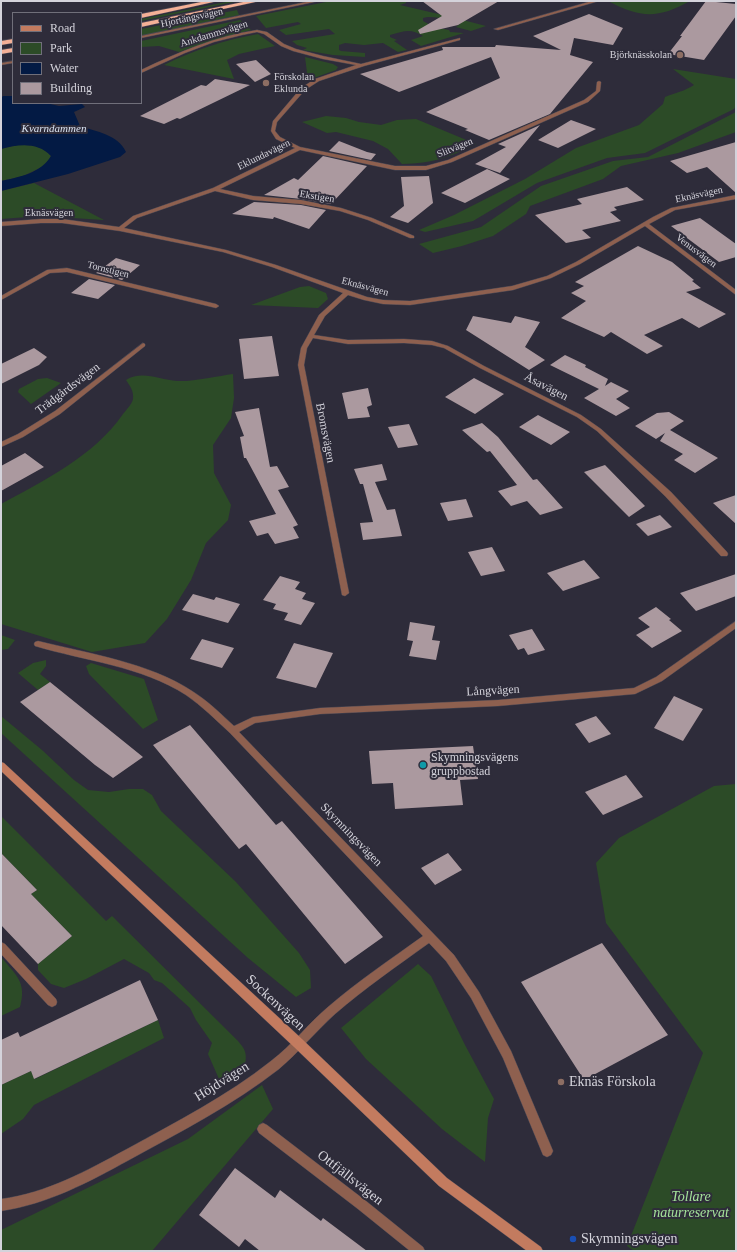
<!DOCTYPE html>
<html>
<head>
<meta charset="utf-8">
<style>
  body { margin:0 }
  #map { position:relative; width:737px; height:1252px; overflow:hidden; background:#2e2c3a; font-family:Georgia,serif }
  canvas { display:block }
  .frame { position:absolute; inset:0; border:2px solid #d4d3db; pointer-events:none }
  .legend { position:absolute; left:12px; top:12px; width:130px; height:92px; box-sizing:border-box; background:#2e2c3a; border:1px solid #706f7a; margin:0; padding:5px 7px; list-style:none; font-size:12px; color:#d4d3db }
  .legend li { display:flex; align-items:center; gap:8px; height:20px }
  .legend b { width:20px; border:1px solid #706f7a }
</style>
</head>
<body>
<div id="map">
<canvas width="737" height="1252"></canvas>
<div class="frame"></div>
<ul class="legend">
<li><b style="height:5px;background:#c37b5f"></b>Road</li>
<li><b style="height:11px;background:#2c4b27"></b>Park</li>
<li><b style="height:11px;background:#031a44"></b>Water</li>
<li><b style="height:11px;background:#ab999f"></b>Building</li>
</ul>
</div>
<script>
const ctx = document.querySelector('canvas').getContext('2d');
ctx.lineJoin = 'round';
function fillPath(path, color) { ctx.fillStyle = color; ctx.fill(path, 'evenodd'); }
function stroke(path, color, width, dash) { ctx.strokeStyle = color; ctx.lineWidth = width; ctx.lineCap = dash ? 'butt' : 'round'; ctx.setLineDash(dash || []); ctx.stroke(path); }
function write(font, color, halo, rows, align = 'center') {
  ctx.font = font + ' Georgia,serif'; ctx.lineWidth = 4; ctx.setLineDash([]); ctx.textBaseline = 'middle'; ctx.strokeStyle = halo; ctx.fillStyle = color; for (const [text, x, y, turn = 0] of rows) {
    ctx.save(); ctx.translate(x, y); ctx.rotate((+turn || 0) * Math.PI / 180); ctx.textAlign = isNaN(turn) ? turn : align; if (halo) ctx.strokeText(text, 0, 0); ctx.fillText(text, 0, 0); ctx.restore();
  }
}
fillPath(new Path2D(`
  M231,1h8l-98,20v-2z
  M331,1h75v2l-6,2 47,11c-8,4 -16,-1 -24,2v3l11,6 15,3 1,2 14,1 -43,13 -10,-6 12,-4c-12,-8 -19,-5 -33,-1v2l7,3 -3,1 13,9 -9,2 -15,-9 -19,2 -19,-2 -6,2v5l2,1 24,2v4l-32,-2 -30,-5 4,-2 -10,-3 -5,-4 43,-7 -6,-5 -43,6 -7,-5 22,-6 -3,-2 -32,6 -10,-12z
  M608,1h82c-32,18 -50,17 -82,0z
  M237,10l2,5 -98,21v-7z
  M459,19l27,7 -15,5 -15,-4 5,-4 -6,-1z
  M240,20l11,10 -41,11 -31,11 -20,-6 -18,1v-6z
  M258,34l17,12 -36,8 -12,6 7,19 -70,-14c30,-15 60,-25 94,-31z
  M305,57l28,7 5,3 -2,3 -28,10z
  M673,69l63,10v27l-2,3 -89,44 -38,5 -70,25 -64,38 -48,11 -6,-2 35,-15 71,-36 51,-31 63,-23 24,-21 2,-7c10,-4 20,-6 29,-12z
  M736,112v20l-58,21 -57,13 -18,13 -73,27 -4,8 -33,22 -31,10 -29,7 -14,-9 62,-17 60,-41 72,-25 35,-4z
  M326,116l20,2 13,4 22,3 16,-5 19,-1 60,25c-29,14 -42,19 -74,20l-14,-15 -15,-8 -37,-9 -9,1 -25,-11z
  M17,145c15,0 24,0 34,11l-5,9 -23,11 -22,5v-32z
  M34,183l70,37 -63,-4 -40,3v-28z
  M309,286l17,7 2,6 -10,9 -67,-3 49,-18z
  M233,374l1,24 -3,20 -18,27 1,28 17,32 -3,15 -22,23 -15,37 -24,39 -22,24 -53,9 -91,-28v-120c44,-24 93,-48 122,-90 3,-4 9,-10 10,-15 1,-8 -3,-13 -7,-19 16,-10 34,0 51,1 15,1 41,-5 56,-7z
  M47,378l14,5 -30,21 -13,-12 1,-3 19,-10z
  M1,635l14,5 -7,9 -7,1z
  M46,660v6l-6,8 10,8 -12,8 -20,-17 15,-10z
  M91,663l53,16 14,41 -15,9 -54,-55 -3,-8z
  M1,716l41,34 32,30 14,10 21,2 20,-3h14l9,6 9,16 75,71 63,71 11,17 1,18 -15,9 -48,-39 -247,-225z
  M736,784v467h-102l-7,-5 76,-193 -97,-130 -10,-60 23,-25 95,-52z
  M1,816l105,105 6,-5 125,124c9,10 10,13 8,26l-26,13 -11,-25 4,-11 -16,-23 -6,-12 -28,-25 -8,-3 -5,-7 -25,-14 -38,20 -22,9 -13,-4 -13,-14v-6l34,-28 -41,-42 6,-4 -36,-37z
  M1,957c15,18 26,25 19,50l-19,9z
  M418,964l13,12 34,69 29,54 -6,19 -3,44 -43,-33 -76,-70 -25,-31z
  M158,1020l6,18 -130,67 -11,14 -22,15v-49l30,-14 4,8z
  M262,1085l11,24 -121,142h-151v-21l187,-91z`), '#2c4b27');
fillPath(new Path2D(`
  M3,96h10v7h33l13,3 23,-2 3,3 -11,5 6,14c16,6 38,8 46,26l-6,5 -52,17 -67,17v-10c19,-4 40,-8 50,-25 -13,-14 -32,-12 -50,-7v-51z`), '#031a44');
fillPath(new Path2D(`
  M422,1h77l-41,24 -38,9 -2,-4 24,-14z
  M706,1l30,3v12l-32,44 -36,-6 14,-18h-2z
  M589,14l34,14 -10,17 -39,-7 -4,17 23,7 -43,52 -61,26 -24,-10 3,-1 -42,-17 74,-34 -9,-21 -92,35 -39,-18 83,-24 -1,-3h53l1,-2 65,5 -28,-14z
  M256,60l15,14 -16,8 -19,-18z
  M215,79l35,6 -70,34 -3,-1 -13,6 -24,-8 61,-31 5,1z
  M571,120l25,9 -38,19 -20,-8z
  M540,125l-40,48 -25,-9 31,-17 -8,-3z
  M339,141l28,11 9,2 -5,6 -42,-9z
  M736,142v51l-29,-26 -20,6 -17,-12z
  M323,156l44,10 -36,38 -30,-5 -37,-4 30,-17 4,2z
  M487,169l23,10 -45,24 -24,-10z
  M429,176l4,27 -25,20 -18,-6 14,-11 -3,-29z
  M627,187l17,13 -30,7 3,3 -7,2 11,9 -39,9 9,8 -25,5 -31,-28 47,-11 -5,-5z
  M254,202l47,3 25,5 -17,19 -35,-12 -1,2 -41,-5z
  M700,218l36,26v13l-17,5 -48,-36z
  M638,246l34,16 22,18 -2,1 9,7 -15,4 40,22 -27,14 -17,-10 -38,17 19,11 -16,8 -36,-22 -7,5 -43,-19 25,-17 -15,-8 13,-7 -9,-4z
  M116,258l24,7 -18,15 -26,-7z
  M89,279l26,6 -17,14 -27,-6z
  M473,316l38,7 4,-7 25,6 -15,25 20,13 -16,10 -63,-40z
  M272,336l7,40 -35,3 -5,-40z
  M34,348l13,9 -8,8 -38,19v-20z
  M565,355l21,10 -1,2 23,12 -3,7 6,-4 18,9 -13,8 14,9 -14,8 -32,-18 15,-9 -49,-24z
  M474,378l30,16 -29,20 -30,-17z
  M368,388l4,17 -5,2 3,10 -22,2 -6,-26z
  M259,408l11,59 7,-1 12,21 -11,3 20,35 -5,2 6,11 -24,6 -7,-11 -11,3 -8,-15 27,-7 -30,-56h-2l-4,-21 4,-1 -9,-24z
  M669,412l15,9 -14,9 48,28 -23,15 -21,-13 9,-6 -23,-13 5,-8 -9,6 -21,-13 22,-13z
  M538,415l32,17 -19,13 -32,-18z
  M482,423l16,14 35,43 4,-1 26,29 -23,7 -13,-14 -16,5 -13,-15 19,-6 -27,-34 -3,1 -25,-22z
  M409,424l9,21 -20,3 -10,-21z
  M25,453l19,14 -43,24v-25z
  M382,464l5,16 -12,2 12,28 8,-1 7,27 -39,4 -3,-17 13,-1 -10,-38h-3l-6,-15z
  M605,465l40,41 -16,11 -45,-45z
  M736,495v29l-23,-21z
  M466,499l7,18 -25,4 -8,-18z
  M660,515l12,12 -24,9 -12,-12z
  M492,547l13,24 -24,5 -13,-24z
  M584,560l16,18 -37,13 -16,-18z
  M736,574v22l-40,15 -16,-18z
  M280,576l20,6 -5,7 11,4 -4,6 13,4 -14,22 -17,-5 4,-7 -15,-4 3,-5 -13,-4z
  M193,594l21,6 2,-3 24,7 -12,19 -46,-13z
  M656,607l15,12 -2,1 13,11 -30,17 -16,-13 14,-8 -12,-9z
  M410,622l25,4 -3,14 8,1 -4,19 -27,-4 4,-15 -6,-1z
  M532,629l13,21 -17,5 -4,-7 -6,2 -9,-15z
  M202,639l32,9 -12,20 -32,-9z
  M294,643l39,10 -17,35 -40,-10z
  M50,682l93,75 -30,21 -18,-13 -75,-63z
  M674,696l29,13 -20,32 -29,-13z
  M596,716l15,18 -22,9 -14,-19z
  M190,725l86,100 6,-4 101,116 -38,27 -99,-120 -7,5 -86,-104z
  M473,746l5,33 -18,1 3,25 -68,4 -2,-26 -21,1 -3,-33z
  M626,775l17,22 -40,18 -18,-23z
  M1,853l36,37 -6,4 41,42 -34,28 -37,-39z
  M448,853l14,17 -27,15 -14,-17z
  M602,943l66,92 -84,45 -63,-98z
  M140,980l18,40 -124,59 -3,-8 -30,14v-45l17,-8 2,5z
  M235,1168l40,30 5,-8 41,31 2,-3 44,33h-107l-15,-12 -6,8 -40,-32z`), '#ab999f');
const street = new Path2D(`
  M311,1h8l-178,37v-2z
  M592,1h7l-101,29 -4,-1z
  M257,30l10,2 17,12 12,5 27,7 38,8 99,-26v2l-96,26 -45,15 -14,9 -28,32 -2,9 5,6 20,10 95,19h31l22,-6 136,-60 12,-9 1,-9 2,-1 2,1 -1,9 -12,11 -136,60 -26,8h-31l-95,-20 -80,39 33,7 48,4 40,8 31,10 42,18v2h-4l-42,-18 -28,-9 -39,-7 -48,-4 -38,-9 -78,27 -13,10 102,22 50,15 91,32 16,3 27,1 102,-15 35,-10 29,-14 77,-45 18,-9 65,-13v4l-61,11 -26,14 87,66v5l-91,-69 -65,38 -29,14 -38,12 -103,15 -27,-1 -19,-4 -16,-5 -23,21 -11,19 34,5 56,-1 28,2 16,5 36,20 97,49 20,14 70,63 56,60 1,2 -1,2h-6l-56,-60 -68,-65 -20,-14 -97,-49 -36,-20 -12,-3 -28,-2 -56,1 -35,-6 -6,10 -3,17 45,228 -4,3 -3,-1 -44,-230 3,-17 18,-33 24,-22 -71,-26 -49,-15 -103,-21 -58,-8h-21l-40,3v-4l40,-3h21l57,8 14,-11 80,-28 82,-40 -19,-9 -5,-8 2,-10 28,-33 14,-9 41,-14 -33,-6 -30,-8 -12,-5 -17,-12 -7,-2 -15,3 -28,7 -29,11 -44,20v-3c38,-18 75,-34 116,-40z
  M13,61v2l-12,2v-2z
  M67,268l149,36 3,2 -3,2 -149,-36 -17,1 -49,27v-4l46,-26z
  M143,343l2,1v2l-85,68 -37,23 -22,10v-5l17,-8 37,-23z
  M736,621v7l-74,53 -27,13 -137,12 -178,8 -65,9 -16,9 215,223 25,37 32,59 42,100 -2,4 -4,2 -4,-2 -40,-97 -32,-60 -25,-37 -17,-18c-32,23 -64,45 -94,71 -19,17 -36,38 -56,55 -46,36 -99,63 -150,91 -40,22 -81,44 -128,51v-12c46,-6 85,-28 126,-50 49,-27 100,-53 144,-88 21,-16 37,-37 57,-54 30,-26 63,-48 95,-71l-193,-203c-14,-13 -28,-27 -44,-38 -45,-29 -101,-34 -151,-49l-1,-2 1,-2 3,-1c49,12 112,22 154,50 16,10 29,23 42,35l19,-9 67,-9 178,-8 136,-12 22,-11z
  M1,942l4,2 51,55 1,3 -1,3 -4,2 -4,-2 -47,-51z
  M263,1123l4,2 99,76 57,46 2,4h-15l-52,-42 -99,-76 -2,-4 2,-4z`);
const secondary = new Path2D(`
  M1,762l3,1 298,276 145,139 94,69 2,4h-16l-88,-65 -145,-139 -293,-276z`);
const highway = new Path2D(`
  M206,1h12l-77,17v-4z
  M248,1h12l-119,26v-4z
  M13,39v4l-12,2v-4z
  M13,48v4l-12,2v-4z`);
stroke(street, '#494754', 1);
stroke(secondary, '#494754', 1);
stroke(highway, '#494754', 1);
fillPath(street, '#8e604f');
fillPath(secondary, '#c37b5f');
fillPath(highway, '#f4b097');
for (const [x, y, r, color] of [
  [680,55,4,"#8d6e63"],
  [266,83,4,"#8d6e63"],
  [423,765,4,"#0f9aa8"],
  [561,1082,4,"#8d6e63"],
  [573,1239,4,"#1a4fb4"]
]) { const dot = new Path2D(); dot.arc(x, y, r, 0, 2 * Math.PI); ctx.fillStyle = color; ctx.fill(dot); stroke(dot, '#2e2c3a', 1.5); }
write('10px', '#d4d3db', '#2e2c3a', [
  ["Hjortängsvägen",192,18,-12],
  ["Ankdammsvägen",214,34,-17],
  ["Slitvägen",455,148,-22],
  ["Eklundavägen",264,155,-26],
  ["Eknäsvägen",699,195,-12],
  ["Ekstigen",317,197,9],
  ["Eknäsvägen",49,213],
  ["Venusvägen",696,251,37],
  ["Tornstigen",108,270,14],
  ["Eknäsvägen",365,287,15]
]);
write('10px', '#d4d3db', '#2e2c3a', [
  ["Björknässkolan",672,55],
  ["Förskolan",274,77,"left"],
  ["Eklunda",274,89,"left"]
], 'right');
write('italic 11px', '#d9e2f1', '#2e2c3a', [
  ["Kvarndammen",54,129]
]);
write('12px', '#d4d3db', '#2e2c3a', [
  ["Åsavägen",546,387,27],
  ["Trädgårdsvägen",68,389,-37],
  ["Bromsvägen",325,433,79],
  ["Långvägen",493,691,-3],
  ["Skymningsvägen",351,835,46]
]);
write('12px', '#d4d3db', '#2e2c3a', [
  ["Skymningsvägens",431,758],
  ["gruppbostad",431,772]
], 'left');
write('14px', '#d4d3db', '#2e2c3a', [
  ["Sockenvägen",275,1003,43],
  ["Höjdvägen",222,1082,-32],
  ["Ottfjällsvägen",350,1178,38]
]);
write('14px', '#d4d3db', '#2e2c3a', [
  ["Eknäs Förskola",569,1082],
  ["Skymningsvägen",581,1239]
], 'left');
write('italic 14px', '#a4e29a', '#2e2c3a', [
  ["Tollare",691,1197],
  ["naturreservat",691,1213]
]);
</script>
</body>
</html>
